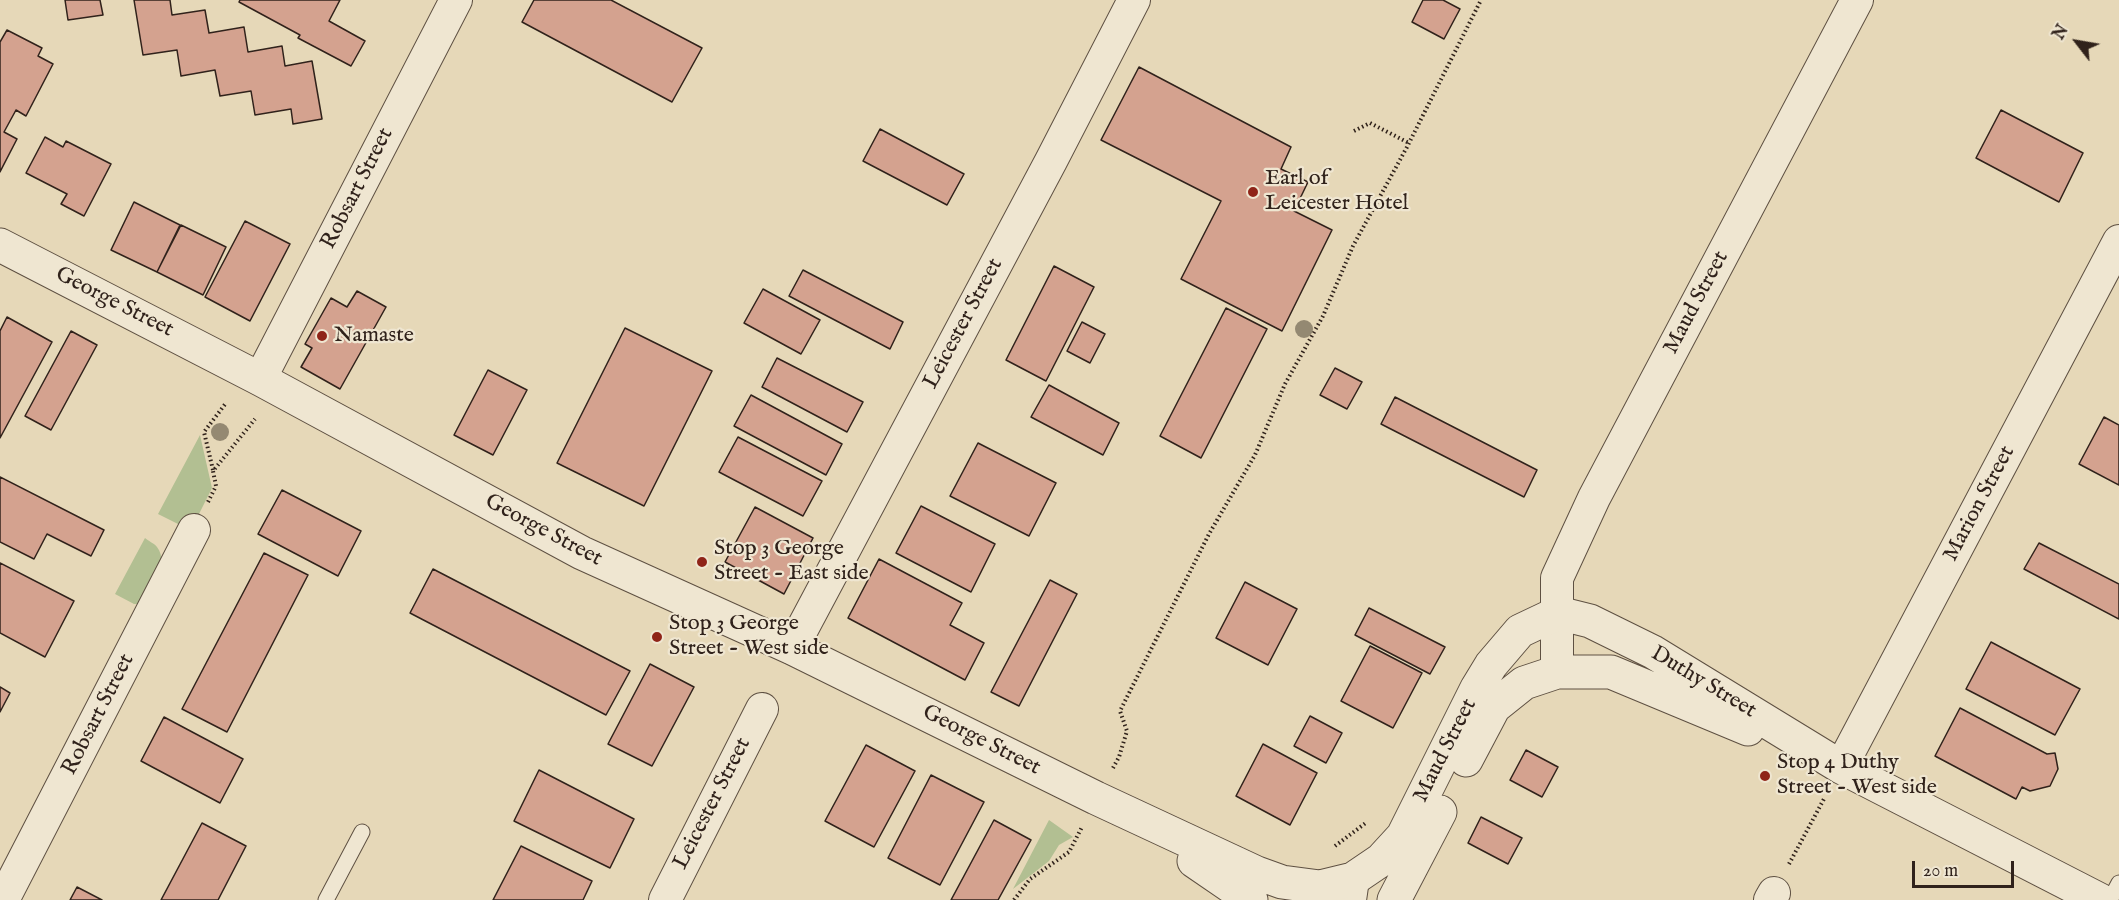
<!DOCTYPE html>
<html>
<head>
<meta charset="utf-8">
<style>
  body { margin:0 }
  #map { position:relative; width:2119px; height:900px; overflow:hidden; background:#e6d8b8; font-family:"IM FELL English",serif }
  canvas { display:block }
  .north { position:absolute; left:2047px; top:12px; width:60px; height:60px; -webkit-text-stroke:4px #efe6d1; paint-order:stroke; rotate:301deg; font-size:16px; font-weight:700; line-height:24px; text-align:center; color:#30221b }
  .north::after { content:''; display:block; margin:auto; width:21px; height:27px; background:#30221b; clip-path:polygon(50% 0,100% 100%,50% 72%,0 100%) }
  .scale { position:absolute; left:1912px; top:861px; width:102px; height:27px; box-sizing:border-box; border:3px solid #30221b; border-top:0; padding-left:8px; font-size:18px; line-height:21px; white-space:nowrap; color:#30221b; -webkit-text-stroke:4px #efe6d1; paint-order:stroke }
</style>
</head>
<body>
<div id="map">
<canvas width="2119" height="900"></canvas>
<div class="north">N</div>
<div class="scale">20 m</div>
</div>
<script>
const ctx = document.querySelector('canvas').getContext('2d');
ctx.lineJoin = 'round';
function fillPath(path, color) { ctx.fillStyle = color; ctx.fill(path, 'evenodd'); }
function stroke(path, color, width, dash) { ctx.strokeStyle = color; ctx.lineWidth = width; ctx.lineCap = dash ? 'butt' : 'round'; ctx.setLineDash(dash || []); ctx.stroke(path); }
function write(font, color, halo, rows, align = 'center') {
  ctx.font = font + ' "IM FELL English",serif'; ctx.lineWidth = 4.5; ctx.setLineDash([]); ctx.textBaseline = 'middle'; ctx.strokeStyle = halo; ctx.fillStyle = color; for (const [text, x, y, turn = 0] of rows) {
    ctx.save(); ctx.translate(x, y); ctx.rotate((+turn || 0) * Math.PI / 180); ctx.textAlign = isNaN(turn) ? turn : align; if (halo) ctx.strokeText(text, 0, 0); ctx.fillText(text, 0, 0); ctx.restore();
  }
}
fillPath(new Path2D(`
  M200,435l12,53 -19,38h-11l-24,-12z
  M145,538c3,3 9,5 12,9 14,19 -8,42 -18,57h-5l-19,-10z
  M1049,820l24,17 -14,8 -10,16 -36,28z`), '#b2bf92');
const building = new Path2D(`
  M65,0h35l3,15 -35,5z
  M134,0h36l2,15 33,-5 4,23 35,-6 4,25 34,-6 3,20 27,-5 10,58 -29,5 -2,-15 -36,6 -4,-24 -31,5 -5,-26 -34,6 -4,-26 -34,5z
  M240,0h100l-11,21 36,20 -14,25 -53,-28 2,-3 -61,-33z
  M534,0h77l91,48 -30,54 -150,-80z
  M1423,0h20l17,9 -16,30 -32,-17z
  M7,30l35,18 -4,8 15,8 -27,52 -10,-6 -12,22 13,7 -17,33v-130z
  M1139,67l152,80 -10,22 27,13 -14,29 38,19 -50,101 -101,-52 40,-78 -120,-61z
  M2001,110l82,43 -24,49 -83,-44z
  M880,129l84,45 -17,31 -84,-44z
  M45,137l18,10 3,-6 45,23 -27,52 -23,-12 6,-10 -41,-21z
  M134,202l46,23 -23,47 -46,-22z
  M245,221l45,23 -40,77 -45,-24z
  M181,225l45,22 -23,48 -46,-23z
  M1054,266l40,21 -48,94 -40,-21z
  M803,270l100,52 -13,27 -101,-53z
  M763,289l57,31 -19,34 -57,-31z
  M357,291l29,16 -46,82 -39,-22 11,-19 -7,-4 26,-46 16,9z
  M1226,308l41,21 -66,129 -41,-22z
  M7,317l45,25 -52,96v-107z
  M1082,322l23,12 -15,29 -23,-12z
  M625,328l87,43 -68,135 -87,-43z
  M71,331l26,14 -46,85 -26,-14z
  M777,358l86,44 -16,30 -85,-45z
  M1335,368l27,14 -15,27 -27,-14z
  M488,370l39,20 -34,65 -39,-20z
  M1049,385l70,38 -16,32 -72,-38z
  M751,395l91,49 -16,31 -92,-49z
  M1395,397l142,73 -13,27 -143,-73z
  M2104,417l15,8v60l-40,-21z
  M738,437l84,44 -19,35 -84,-44z
  M978,443l78,40 -27,53 -79,-40z
  M0,477l104,53 -13,26 -44,-22 -13,25 -34,-17z
  M282,490l79,41 -23,45 -80,-42z
  M921,506l74,38 -24,48 -75,-39z
  M755,507l58,31 -29,56 -59,-32z
  M2039,543l80,41v35l-95,-50z
  M264,553l44,22 -81,157 -45,-23z
  M879,559l83,44 -12,22 34,18 -19,37 -117,-62z
  M0,563l74,38 -29,56 -45,-24z
  M433,569l197,102 -24,44 -196,-102z
  M1050,580l27,14 -58,112 -28,-14z
  M1245,582l52,27 -29,56 -52,-27z
  M1369,608l76,39 -15,27 -75,-39z
  M1991,642l89,47 -25,46 -89,-46z
  M1370,646l52,27 -29,55 -52,-27z
  M650,664l44,23 -42,79 -44,-22z
  M0,687l10,6 -10,19z
  M1960,708l87,46 8,-1 3,16 -8,17 -20,5 -8,-4 -6,12 -81,-43z
  M1310,716l32,17 -16,30 -32,-17z
  M164,717l79,42 -23,44 -79,-42z
  M1263,744l54,29 -27,52 -54,-29z
  M866,745l49,26 -41,76 -49,-26z
  M1526,750l32,17 -16,30 -32,-17z
  M539,770l95,49 -24,49 -96,-47z
  M931,775l53,27 -44,83 -52,-27z
  M1481,817l41,21 -14,26 -40,-21z
  M994,820l37,20 -33,60h-47z
  M202,823l44,23 -28,54h-57z
  M521,846l71,35 -9,19h-90z
  M77,887l25,13h-32z`);
fillPath(building, '#d4a28f');
stroke(building, '#30221b', 1.5);
const service = new Path2D(`
  M326,900l36,-68
  M2110,900l9,-17`);
const minor = new Path2D(`
  M260,379l196,-379
  M792,648l259,-487 83,-161
  M1557,672v-94l37,-80 263,-498
  M1841,767l278,-526
  M3,900l191,-370
  M665,900l97,-191
  M1350,900l3,-21
  M1770,900l4,-7`);
const tertiary = new Path2D(`
  M0,245l260,134 322,174 210,95 304,150 161,75 25,9 38,5 33,-8 28,-19 22,-24 74,-148 14,-23 29,-34 38,-18 32,8 63,31 188,115 259,133
  M1466,760l28,-53 30,-24 33,-11h54l137,57
  M1194,861l57,39
  M1394,900l46,-88`);
stroke(service, '#5e5042', 17);
stroke(minor, '#5e5042', 34);
stroke(tertiary, '#5e5042', 35);
stroke(new Path2D(`
  M1354,131l16,-8 39,20
  M213,470l-9,-38 22,-29
  M208,502l8,-16 -3,-15 42,-52
  M1113,768l6,-11 8,-26 -7,-20 89,-177 46,-79 30,-71 38,-68 30,-70 54,-99 74,-147
  M1335,846l32,-24
  M1789,864l36,-67
  M1014,900l16,-21 39,-27 13,-25`), '#30221b', 4, [1.5, 3]);
stroke(service, '#efe6d1', 15);
stroke(minor, '#efe6d1', 32);
stroke(tertiary, '#efe6d1', 33);
ctx.fillStyle = '#948972';
for (const [x, y] of [
  [1304,329],
  [220,432]
]) { ctx.beginPath(); ctx.arc(x, y, 9, 0, 2 * Math.PI); ctx.fill(); }
for (const [x, y, r, color] of [
  [1253,192,6,"#8f2418"],
  [322,336,6,"#8f2418"],
  [702,562,6,"#8f2418"],
  [657,637,6,"#8f2418"],
  [1765,776,6,"#8f2418"]
]) { const dot = new Path2D(); dot.arc(x, y, r, 0, 2 * Math.PI); ctx.fillStyle = color; ctx.fill(dot); stroke(dot, '#efe6d1', 2); }
write('22px', '#30221b', '#efe6d1', [
  ["Earl of",1265,179],
  ["Leicester Hotel",1265,204],
  ["Namaste",334,336],
  ["Stop 3 George",714,549],
  ["Street - East side",714,574],
  ["Stop 3 George",669,624],
  ["Street - West side",669,649],
  ["Stop 4 Duthy",1777,763],
  ["Street - West side",1777,788]
], 'left');
write('22px', '#30221b', '#efe6d1', [
  ["Robsart Street",358,189,-63],
  ["George Street",114,303,27],
  ["Maud Street",1697,303,-62],
  ["Leicester Street",964,324,-62],
  ["Marion Street",1980,504,-62],
  ["George Street",543,531,28],
  ["Duthy Street",1703,683,31],
  ["Robsart Street",99,715,-63],
  ["George Street",981,741,27],
  ["Maud Street",1446,751,-63],
  ["Leicester Street",713,804,-63]
]);
</script>
</body>
</html>
